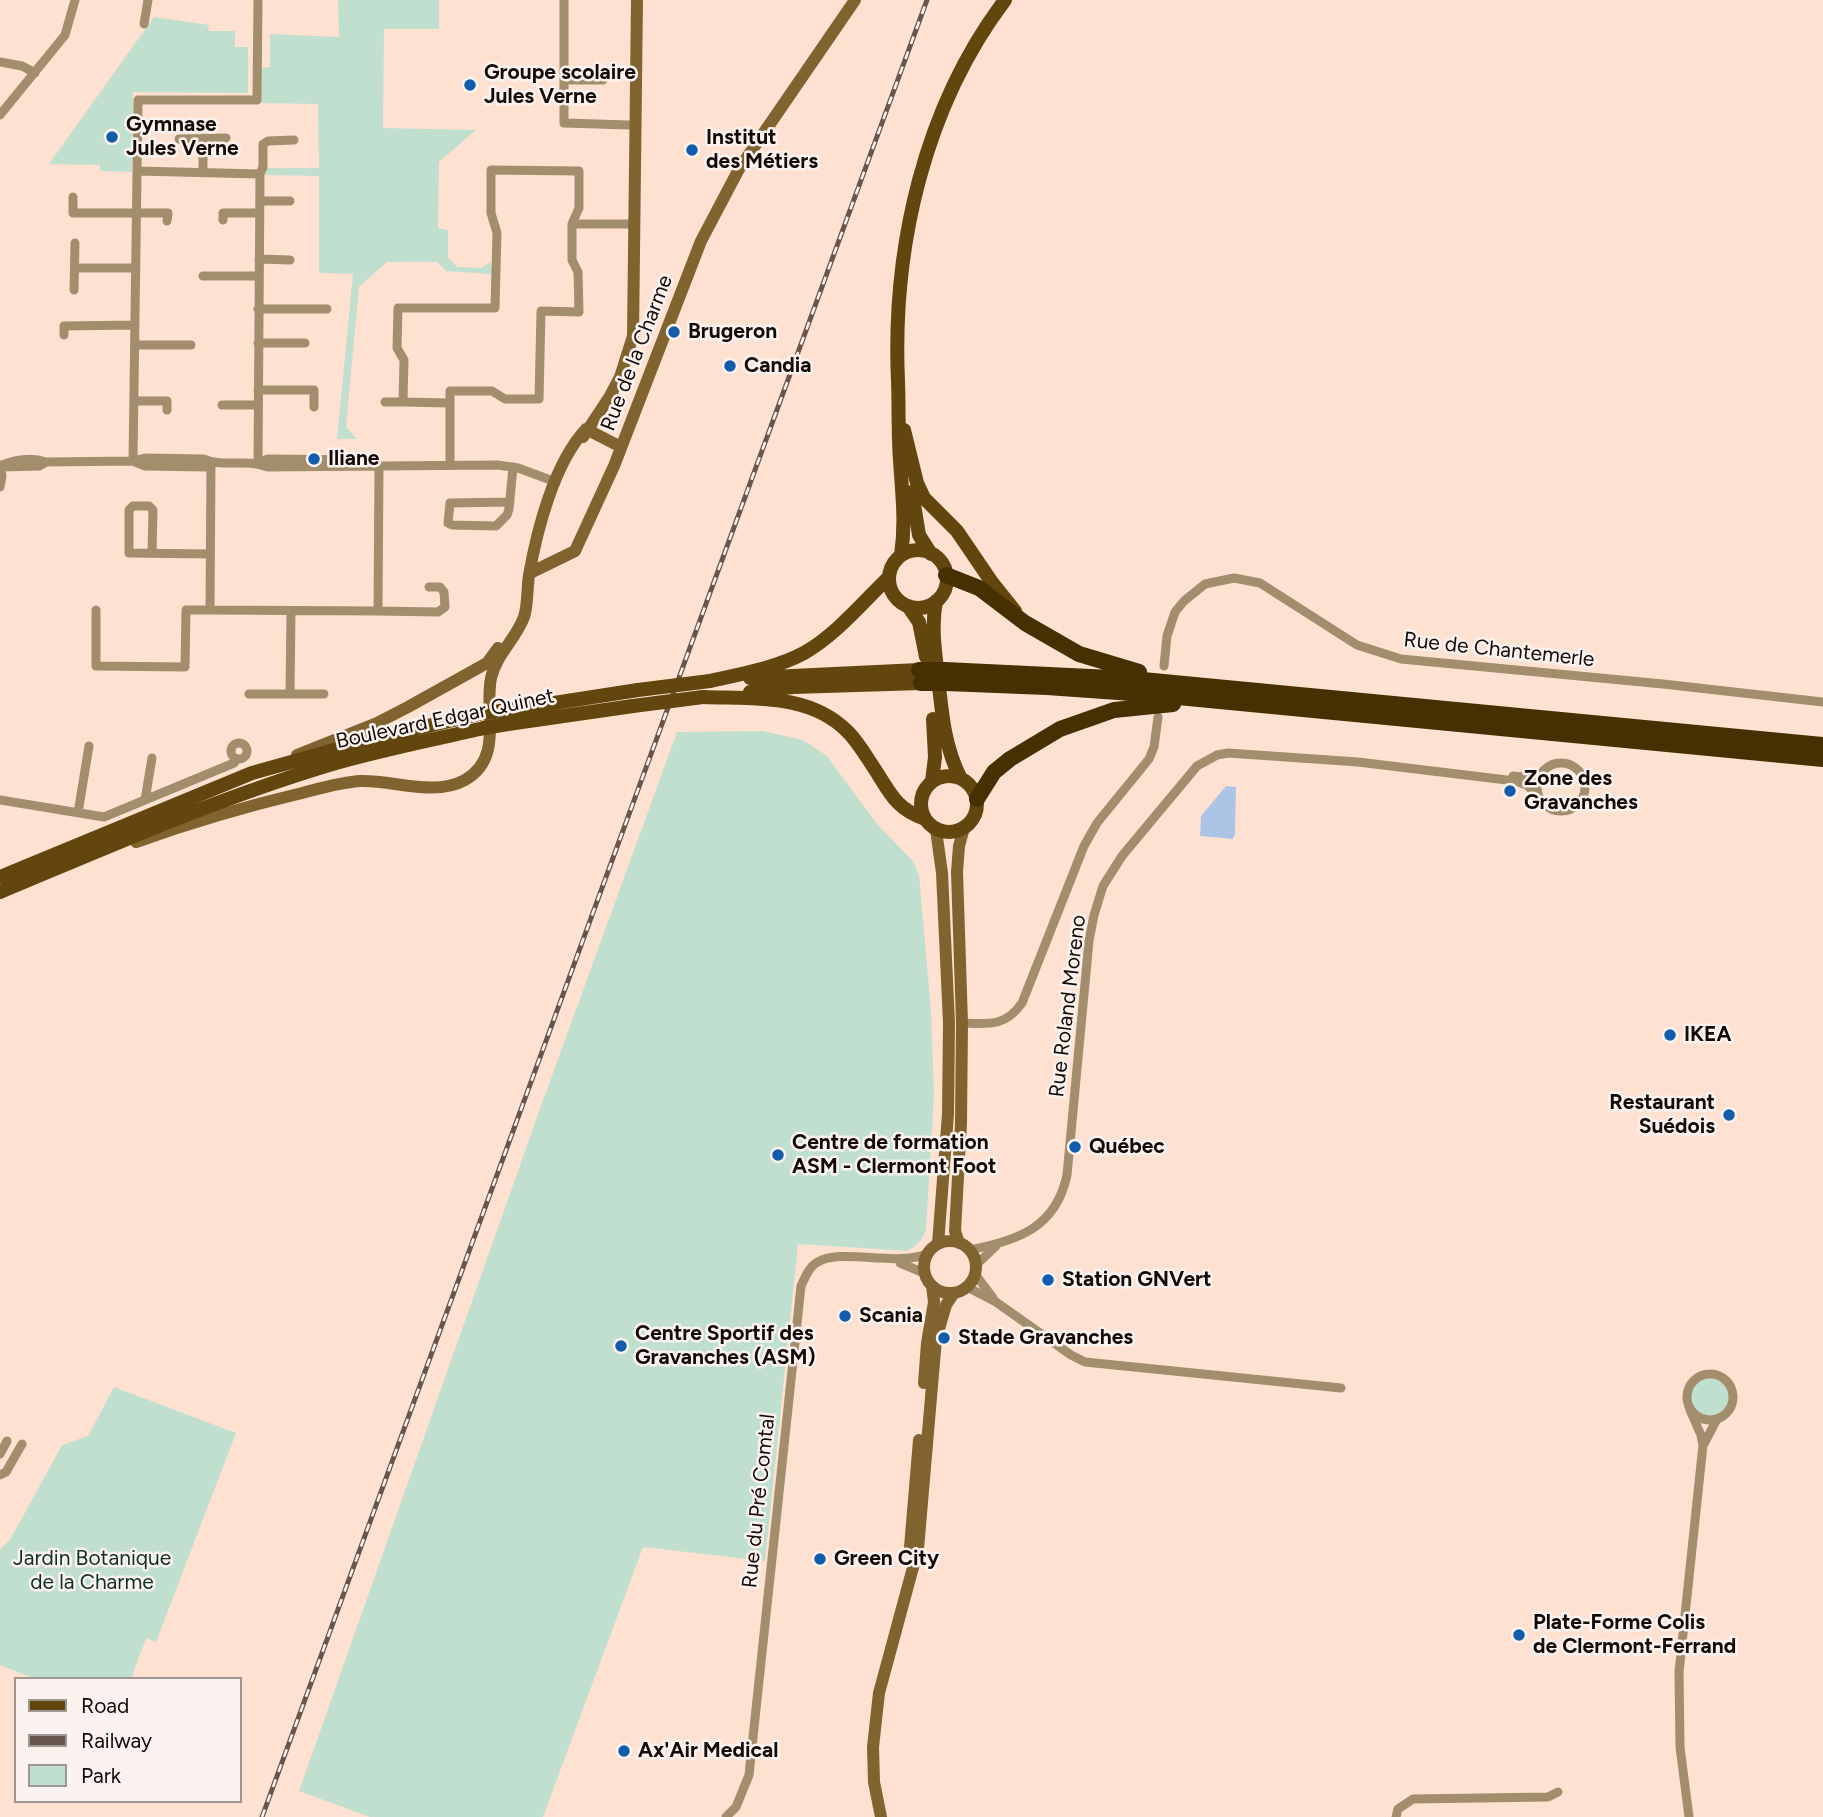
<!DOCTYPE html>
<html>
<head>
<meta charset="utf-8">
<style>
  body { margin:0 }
  #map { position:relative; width:1823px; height:1817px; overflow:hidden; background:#ffe1d1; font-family:Figtree,sans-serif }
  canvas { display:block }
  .legend { position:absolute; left:14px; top:1677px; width:228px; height:126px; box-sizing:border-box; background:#fbf3ef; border:2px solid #9f9591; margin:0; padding:9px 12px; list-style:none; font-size:21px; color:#150904 }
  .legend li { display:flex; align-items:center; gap:14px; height:35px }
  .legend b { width:35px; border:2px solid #9f9591 }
</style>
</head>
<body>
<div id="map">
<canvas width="1823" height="1817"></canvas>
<ul class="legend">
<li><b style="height:9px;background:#62460e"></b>Road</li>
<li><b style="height:9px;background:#68564d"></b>Railway</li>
<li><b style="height:19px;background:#c1dfcf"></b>Park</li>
</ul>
</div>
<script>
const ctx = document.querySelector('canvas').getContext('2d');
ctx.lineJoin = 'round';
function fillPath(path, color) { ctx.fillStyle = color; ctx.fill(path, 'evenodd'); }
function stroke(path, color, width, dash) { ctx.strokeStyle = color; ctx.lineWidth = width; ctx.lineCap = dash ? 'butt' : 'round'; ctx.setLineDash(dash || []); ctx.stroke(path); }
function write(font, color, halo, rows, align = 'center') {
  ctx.font = font + ' Figtree,sans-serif'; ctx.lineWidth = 5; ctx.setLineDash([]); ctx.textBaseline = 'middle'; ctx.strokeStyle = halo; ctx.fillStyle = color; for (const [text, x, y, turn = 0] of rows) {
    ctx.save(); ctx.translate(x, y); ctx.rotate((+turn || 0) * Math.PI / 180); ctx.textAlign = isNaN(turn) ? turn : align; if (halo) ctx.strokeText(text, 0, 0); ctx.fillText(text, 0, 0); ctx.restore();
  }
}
fillPath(new Path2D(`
  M338,0h101v29h-55l-1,99 93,2 -37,32 -1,66 10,2v28l10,9 23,1 10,-6 1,12 -46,-3 -9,-9h-50l-28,25 -13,140 11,12h-20l16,-165 -34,-1v-97l-53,-1v-7h53l-1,-64 -61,-1 1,-35 12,-1v-33l69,3z
  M154,17l55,8 -1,6h27v16h13v46l-115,-1 -1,80 -32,-1v-6l-51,-1z
  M763,731l40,9 23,15 52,70 35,36 6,14 12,136 3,83 -8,136c-4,11 -9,16 -19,21l-109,-7 -33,317 -122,-14 -100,270h-173l-71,-26 243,-688 135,-371z
  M1691 1397a19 19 0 1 1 38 0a19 19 0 1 1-38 0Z
  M114,1387l122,46 -80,209 -10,-4 -15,41h-96l-35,-14v-116l10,-9 52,-95 26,-9z`), '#c1dfcf');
fillPath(new Path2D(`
  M1226,786l10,1 -1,47 -2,5 -33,-3 1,-20z`), '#acc5e7');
stroke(new Path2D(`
  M564,0v123l65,2
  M144,24l4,-24
  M0,62l22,4 13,7
  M564,80h39
  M0,115l65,-80 10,-35
  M179,139l47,-1
  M137,171l123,3
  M203,173v-35
  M73,197v16h95l-1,8
  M260,201h30
  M223,220v-7h36
  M572,224h63
  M259,259l31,1
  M75,268h61
  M203,276h56
  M74,290l1,-47
  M258,309h69
  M64,335v-9l71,-1
  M258,343h47
  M135,345h56
  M258,390h56v17
  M134,401h33v9
  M385,402h18
  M222,405h35
  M133,461l5,-361h119l1,-100
  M133,461l12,5 59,1 7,-5
  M211,462l-1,148 168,1 1,-146
  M258,463l2,-289 3,-7v-23l5,-3 26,-1
  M258,463l9,-4 101,1 11,5
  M0,465l2,11 -2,11
  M450,465v-74h42l13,8h34l2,-88 38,1 -1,-40 -6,-12v-36l7,-16v-37l-88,-1v43l6,20 -2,75h-97l-1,40 7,12 -1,42 47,1
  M0,466c14,-6 31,-9 46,-4l87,-1 12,-3 59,1c19,9 43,-1 63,8l231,-2 20,3 38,14
  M2,467l37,-1 7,-4
  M510,502l-60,1 -2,20 4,2 44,1 11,-11 2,-6 4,-42
  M152,553l1,-43 -4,-4h-16l-4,4v43l81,1
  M96,610v56l89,1 1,-57h24
  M378,611l60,1 7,-5 -1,-15 -4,-5h-11
  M1164,666l3,-30 8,-24 9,-11 21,-17 29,-6 26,5 97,62 44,14 262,25 160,18
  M249,694h41l1,-83
  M290,694h34
  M231 751a8 8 0 1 1 16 0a8 8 0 1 1-16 0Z
  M1537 787a24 24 0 1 1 48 0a24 24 0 1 1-48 0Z
  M1513,776l9,1 20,-4
  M0,800l104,17 130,-54 3,-4
  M145,800l7,-42
  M78,813l11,-67
  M962,1023c27,1 43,4 60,-20l62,-157 13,-23 52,-64 5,-12 4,-30
  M969,1250c48,-9 87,-22 98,-75l22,-234 5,-26 9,-29 19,-30 75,-90 20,-11 11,-2 130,9 157,19 12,4 12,12
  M900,1263l24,10
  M976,1265l20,-19
  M975,1274l18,24
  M967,1287l29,15 75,53 14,7 256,26
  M1687 1397a23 23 0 1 1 46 0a23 23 0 1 1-46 0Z
  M1704,1444l13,-25
  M0,1454l7,-13
  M0,1475l6,-3 16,-28
  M726,1817l10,-10 13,-32 52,-489c4,-8 7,-18 15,-23 24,-16 77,4 111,-9
  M1396,1817l2,-8 15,-10 135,-2 10,-5
  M1689,1817l-9,-70 -1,-75 24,-227 -2,-10 -11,-25`), '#a28e6d', 9);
stroke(new Path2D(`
  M586,429l35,18
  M583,437l27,-41 10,-19 13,-41 4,-336
  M530,573l45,-22 39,-85 87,-225 38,-72 116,-169
  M297,755l80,-32 31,-16 79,-44 11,-15
  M936,830l6,43 7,150 -1,91 -10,130
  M136,842c54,-19 107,-35 162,-48 20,-5 42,-12 63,-13 33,-1 73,16 104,-1 39,-22 19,-68 26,-102 5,-23 25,-39 33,-61 4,-12 3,-29 5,-42 8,-45 25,-112 57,-146
  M924 1267a26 26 0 1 1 52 0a26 26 0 1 1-52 0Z
  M959,1243l-4,-12 6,-108 1,-100 -5,-151 2,-26 5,-18
  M924,1383l3,-40 7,-41 -2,-16
  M910,1547l9,-107
  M881,1817l-7,-35 -1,-35 6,-54 39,-144 18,-210 10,-34 8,-12`), '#80632f', 12);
stroke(new Path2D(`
  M904,430l13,53 7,15 33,33 34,50 24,30
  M912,492l7,43 12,19
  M889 579a29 29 0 1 1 58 0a29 29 0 1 1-58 0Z
  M901,555c5,-33 1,-62 -1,-95 -2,-26 -1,-53 -2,-79 -6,-133 26,-274 107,-381
  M936,601c-5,26 -1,50 2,76 4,36 6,68 22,100
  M908,606l11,16 7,35
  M750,678l169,-8
  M710,681c31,-7 66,-13 94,-28 32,-18 59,-51 85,-76
  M750,692l43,-5 128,-4
  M703,697c50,2 107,-4 145,35 11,11 19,26 28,39 15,24 21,38 49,48
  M509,710l129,-20
  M508,724l125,-18
  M921 804a28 28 0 1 1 56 0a28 28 0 1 1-56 0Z
  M932,781l3,-24 -2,-38
  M0,877l252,-104 125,-35 106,-25
  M0,892c108,-45 216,-93 329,-127 51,-15 103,-25 155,-37`), '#62460e', 14);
stroke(new Path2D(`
  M946,575l33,13 46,35 54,31 60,18
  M945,670l187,9 691,66
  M946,683l101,4 100,7 676,65
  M977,799l17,-27 16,-13 50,-30 54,-19 59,-6`), '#462f00', 16);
const rail = new Path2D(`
  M262,1817l665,-1817`);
stroke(rail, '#68564d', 5);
stroke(rail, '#fbf3ef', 2.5, [8]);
stroke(new Path2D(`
  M638,690l72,-9
  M633,706l70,-9
  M483,713l26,-3
  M484,728l24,-4`), '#62460e', 14);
stroke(new Path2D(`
  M919,670h26
  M921,683h25`), '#462f00', 16);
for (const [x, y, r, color] of [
  [470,85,7,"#125cab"],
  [112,137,7,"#125cab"],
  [692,150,7,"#125cab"],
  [674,332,7,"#125cab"],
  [730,366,7,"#125cab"],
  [314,459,7,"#125cab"],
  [1510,791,7,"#125cab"],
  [1670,1035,7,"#125cab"],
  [1729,1115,7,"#125cab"],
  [1075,1147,7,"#125cab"],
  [778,1155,7,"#125cab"],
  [1048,1280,7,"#125cab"],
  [845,1316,7,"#125cab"],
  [944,1338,7,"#125cab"],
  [621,1346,7,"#125cab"],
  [820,1559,7,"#125cab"],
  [1519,1635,7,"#125cab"],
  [624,1751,7,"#125cab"]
]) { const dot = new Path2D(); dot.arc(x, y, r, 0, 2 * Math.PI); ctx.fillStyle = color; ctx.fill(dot); stroke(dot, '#fbf3ef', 2.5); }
write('bold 21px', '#150904', '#fbf3ef', [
  ["Groupe scolaire",484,73],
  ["Jules Verne",484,97],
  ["Gymnase",126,125],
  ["Jules Verne",126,149],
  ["Institut",706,138],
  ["des Métiers",706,162],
  ["Brugeron",688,332],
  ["Candia",744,366],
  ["Iliane",328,459],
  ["Zone des",1524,779],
  ["Gravanches",1524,803],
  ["IKEA",1684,1035],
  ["Restaurant",1715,1103,"right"],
  ["Suédois",1715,1127,"right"],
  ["Centre de formation",792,1143],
  ["ASM - Clermont Foot",792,1167],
  ["Québec",1089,1147],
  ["Station GNVert",1062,1280],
  ["Scania",859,1316],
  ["Centre Sportif des",635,1334],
  ["Gravanches (ASM)",635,1358],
  ["Stade Gravanches",958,1338],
  ["Green City",834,1559],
  ["Plate-Forme Colis",1533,1623],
  ["de Clermont-Ferrand",1533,1647],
  ["Ax'Air Medical",638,1751]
], 'left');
write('21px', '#150904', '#fbf3ef', [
  ["Rue de la Charme",637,353,-69],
  ["Rue de Chantemerle",1499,650,6],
  ["Boulevard Edgar Quinet",445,719,-12],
  ["Rue Roland Moreno",1068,1006,-83],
  ["Rue du Pré Comtal",759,1501,-84]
]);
write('21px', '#0b3122', '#fbf3ef', [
  ["Jardin Botanique",92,1559],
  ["de la Charme",92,1583]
]);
</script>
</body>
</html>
